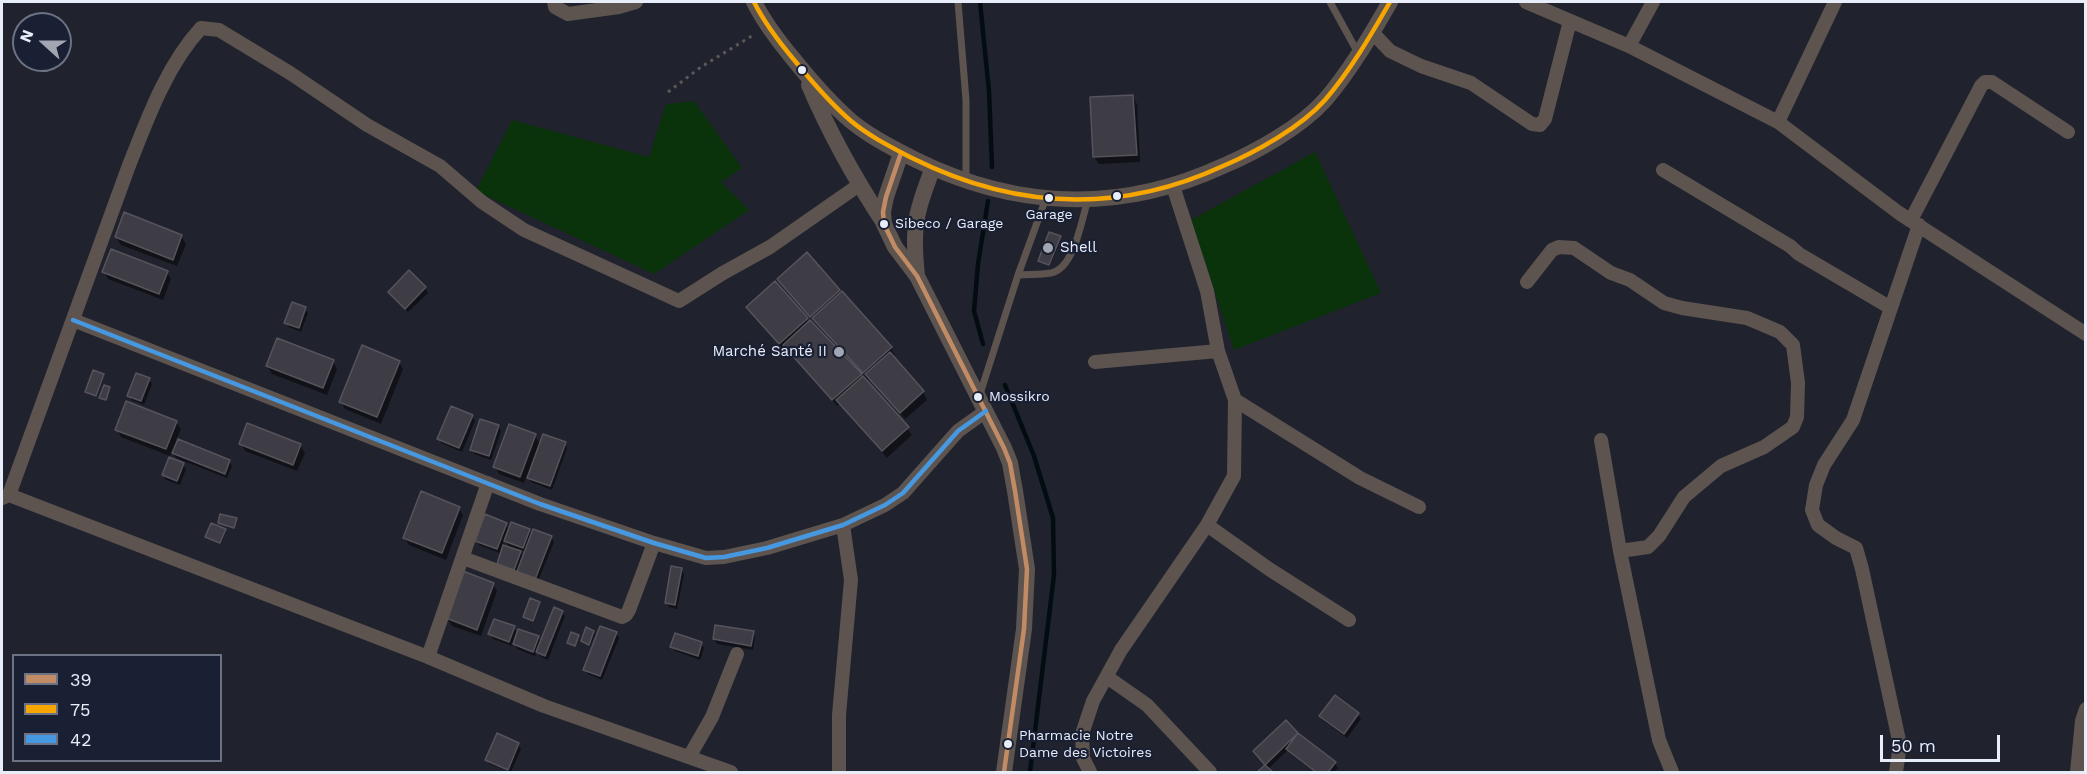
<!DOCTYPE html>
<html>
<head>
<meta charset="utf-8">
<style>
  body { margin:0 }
  #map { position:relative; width:2087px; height:774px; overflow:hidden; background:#20232d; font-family:"Work Sans",sans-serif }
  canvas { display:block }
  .frame { position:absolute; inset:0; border:3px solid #e8edfa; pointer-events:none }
  .legend { position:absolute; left:12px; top:654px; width:210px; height:108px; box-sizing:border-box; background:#1a2033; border:2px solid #6c7283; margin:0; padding:8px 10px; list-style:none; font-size:18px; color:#e8edfa }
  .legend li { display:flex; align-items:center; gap:12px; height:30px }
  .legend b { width:30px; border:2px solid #6c7283 }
  .north { position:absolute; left:12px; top:12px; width:60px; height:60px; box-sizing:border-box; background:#1a2033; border:2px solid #6c7283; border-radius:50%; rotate:291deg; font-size:16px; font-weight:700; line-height:24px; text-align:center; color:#e8edfa }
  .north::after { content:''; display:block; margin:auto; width:21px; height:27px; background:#a2a6b2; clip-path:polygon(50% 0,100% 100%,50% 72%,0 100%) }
  .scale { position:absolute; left:1880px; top:735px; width:120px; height:27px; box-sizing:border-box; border:3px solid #e8edfa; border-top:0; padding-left:8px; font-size:18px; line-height:21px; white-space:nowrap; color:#e8edfa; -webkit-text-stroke:4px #1a2033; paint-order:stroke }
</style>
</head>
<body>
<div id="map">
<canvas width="2087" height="774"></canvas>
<div class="frame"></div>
<ul class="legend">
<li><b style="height:8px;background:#c18c65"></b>39</li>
<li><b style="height:8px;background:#f7a600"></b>75</li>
<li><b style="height:8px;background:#4699e1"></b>42</li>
</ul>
<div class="north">N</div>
<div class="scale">50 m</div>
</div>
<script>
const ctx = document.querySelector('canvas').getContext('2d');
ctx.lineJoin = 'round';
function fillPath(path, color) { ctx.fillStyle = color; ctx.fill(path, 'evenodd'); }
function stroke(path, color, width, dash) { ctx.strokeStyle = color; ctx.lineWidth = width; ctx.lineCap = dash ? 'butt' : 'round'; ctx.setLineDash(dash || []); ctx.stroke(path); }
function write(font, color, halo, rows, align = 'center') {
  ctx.font = font + ' "Work Sans",sans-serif'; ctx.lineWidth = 4.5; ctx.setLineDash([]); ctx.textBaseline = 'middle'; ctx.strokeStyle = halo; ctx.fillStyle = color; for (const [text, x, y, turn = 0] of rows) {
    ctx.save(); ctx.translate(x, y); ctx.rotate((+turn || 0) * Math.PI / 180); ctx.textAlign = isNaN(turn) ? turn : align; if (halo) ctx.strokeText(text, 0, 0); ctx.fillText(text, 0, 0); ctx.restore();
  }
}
fillPath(new Path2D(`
  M694,101l48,67 -21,14 28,28 -95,64 -178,-83 36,-71 137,37 17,-53z
  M1315,152l66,141 -147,57 -43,-130z`), '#0a330b');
fillPath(new Path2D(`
  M1132,96l5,8 3,58 -41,2 -5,-7z
  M181,236l5,8 -9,22 -56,-21 -5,-8z
  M1059,237l2,2 -11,27 -9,-4 -1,-1z
  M104,272h63l4,7 -8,21 -55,-21z
  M779,280l60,11 2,3 1,-1 49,55 4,8 -2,2 30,34 4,8 -22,19 -35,-40 -4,3 41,46 5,7 -25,23 -47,-54 -3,2 -50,-57 -3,2 -32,-37 -4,-7 27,-24 34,40 43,44 2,-2 -71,-78zM858,369l7,7 -3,3 -5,-9z
  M425,288l3,5 -20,19 -18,-20z
  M305,309l3,4 -7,19 -12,-5 -3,-5z
  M333,361l4,8 -10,26 -55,-21 -5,-8z
  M399,362l4,7 -22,55 -36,-15 -4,-7z
  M103,376l1,1 -7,20 -9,-3 -1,-2z
  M149,379l3,5 -8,21 -12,-5 -3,-4z
  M472,416l3,5 -13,31 -21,-9 -3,-5z
  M176,422l5,7 -5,11 53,21 3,5 -5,12 -51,-20 -4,-7 -2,5 -49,-19 -4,-8z
  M498,426l3,5 -10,29 -17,-6 -2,-5z
  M535,435l5,10 25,-1 2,4 -15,42 -21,-8 -4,-7 -3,8 -25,-9 -4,-7z
  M241,444l59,1 5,8 -8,18 -52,-20z
  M183,464l3,5 -6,16 -14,-5 -3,-5z
  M459,508l4,7 -17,45 -37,-15 -5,-7z
  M506,524l3,6 20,1 3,5 19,1 3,5 -16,39 -19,-4 -17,-23 -23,-9 -2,-4zM504,539l6,9 -8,-2zM519,549l7,3 -2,6z
  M225,530l1,2 -5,12 -14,-7z
  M681,569l3,5 -7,35 -8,-2 -3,-5z
  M493,584l4,7 -16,45 -29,-10 -5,-8z
  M539,603l1,2 -7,17 -7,-3 -1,-2z
  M562,612l3,4 -17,44 -7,-3 -4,-6 -2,5 -18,-7 -4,-7 -1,4 -19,-7 -3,-5 24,-6 4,7 20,2 4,7z
  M593,632l2,2 -5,12 -7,-3 -1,-2z
  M616,633l3,5 -17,42 -14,-6 -3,-4z
  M753,633l2,4 -2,13 -36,-6 -3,-5z
  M701,643l3,5 -4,12 -25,-9 -3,-4z
  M1335,697l23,17 3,5 -14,19 -23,-17 -3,-5z
  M1286,722l11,12 38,29 3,5 -4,4h-19l-24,-18 -3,-4 -20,19 3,3h-12l7,-6 -8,-10z
  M518,744l3,5 -10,23 -22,-8 -2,-4z`), '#0007');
stroke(new Path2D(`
  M980,2l9,89 3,76
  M983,344l-9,-33 4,-47 10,-63
  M1005,385l29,71 19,62 1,57 -24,197`), '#030d11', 4.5);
const building = new Path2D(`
  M1133,95l4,60 -44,2 -3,-60z
  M124,212l58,23 -9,25 -58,-23z
  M1049,232l12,4 -12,29 -11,-4z
  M111,249l57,22 -9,23 -57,-22z
  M807,252l33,38 -30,27 -33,-38z
  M409,270l17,17 -21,22 -17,-17z
  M775,281l33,37 -29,26 -33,-37z
  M842,291l50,56 -29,26 -51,-55z
  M292,302l14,5 -7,21 -15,-5z
  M810,320l52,54 -30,26 -49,-55z
  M277,338l57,22 -11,28 -57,-22z
  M362,345l38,16 -23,56 -38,-15z
  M890,352l34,39 -24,22 -35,-39z
  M93,370l11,4 -8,22 -11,-4z
  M136,373l14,5 -9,23 -14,-5z
  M863,376l46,51 -27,24 -46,-51z
  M104,385l6,2 -4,13 -7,-2z
  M126,401l51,20 -11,28 -51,-19z
  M451,406l22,9 -14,33 -22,-9z
  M480,419l19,6 -10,31 -19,-6z
  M247,423l54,21 -8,21 -54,-21z
  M509,424l27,10 -16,43 -27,-10z
  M543,434l23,8 -16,44 -23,-8z
  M178,439l52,21 -5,14 -53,-21z
  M169,457l15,6 -7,18 -15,-6z
  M421,491l39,16 -18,46 -39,-15z
  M220,514l17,4 -3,10 -16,-5z
  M485,514l22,9 -10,26 -22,-8z
  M511,522l19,7 -7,19 -19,-7z
  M211,523l15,6 -6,14 -15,-6z
  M533,529l19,7 -18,46 -18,-8z
  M503,545l18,6 -7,19 -17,-6z
  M671,566l11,2 -7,37 -10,-2z
  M463,571l31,12 -17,47 -31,-12z
  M530,598l10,4 -7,19 -10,-4z
  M554,607l9,4 -18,45 -9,-4z
  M494,619l21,7 -6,16 -21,-8z
  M715,625l39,6 -3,15 -38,-7z
  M600,626l17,6 -17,44 -17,-6z
  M586,627l8,4 -5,14 -8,-4z
  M518,629l21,7 -6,16 -20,-8z
  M571,632l8,3 -4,11 -8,-3z
  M675,633l27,9 -4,14 -28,-9z
  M1335,695l24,18 -15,21 -25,-18z
  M1286,720l12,13 -33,32 -12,-14z
  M497,733l22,10 -11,27 -23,-10z
  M1298,733l38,29 -8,10h-12l-30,-23z
  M1265,765l8,7h-16z`);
fillPath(building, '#3e3c45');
stroke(building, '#56535c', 1.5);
stroke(new Path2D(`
  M668,92l33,-25 54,-33`), '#5c5858', 3, [3, 4.5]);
stroke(new Path2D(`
  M958,2l8,98v79
  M1330,2l28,51
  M1018,275c10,-1 22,0 33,-2 24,-5 30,-53 37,-73
  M980,394l38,-119 28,-77`), '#5d5450', 7);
stroke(new Path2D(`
  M554,2l1,5 13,7 51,-7 17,-5
  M1526,2l103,44 149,76 121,91 187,121
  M1372,32l18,19 31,15 50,17 61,41 8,1 5,-6 25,-98
  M1629,46l24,-44
  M1778,122l57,-120
  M1663,170l127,76 9,8 92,54
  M1173,186l34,105 11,60 17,49 -1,76 -27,49 62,44 80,51
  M1911,220l70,-134 4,-4h7l76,50
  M1527,282l25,-32 7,-3 15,1 37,25 19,7 34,23 18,5 65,10 33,14 13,13 5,38 -1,34 -4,10 -29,20 -43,19 -37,31 -25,39 -11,11 -28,4
  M73,320l467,184 114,39 52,15 18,-1 43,-9 76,-23 42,-20 18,-12 55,-62 28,-20
  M1095,362l123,-11
  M1235,400l125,78 59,29
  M1601,440l19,111 39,189 13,32
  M9,495l419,162 116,49 187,66
  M2,498l7,-3 119,-327c19,-48 38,-102 73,-140l18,2 71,43 77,52 73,41 42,36 42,28 155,71 44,-28 47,-26 89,-62
  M463,558l159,59 4,-2 3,-5 25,-67
  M428,657l60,-174
  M1107,677l40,28 63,67
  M689,757l23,-40 25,-63
  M839,772v-57l12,-135 -8,-55
  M1090,772l-7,-14 -1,-24 11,-33 28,-51 86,-125
  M1896,772l4,-27 -38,-176 -6,-21 -20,-10 -18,-13 -6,-15 4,-25 8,-20 29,-45 66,-195
  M2077,772l5,-51 4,-12`), '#5d5450', 14);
stroke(new Path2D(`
  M754,2c11,22 25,40 41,59 17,21 35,42 56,60 18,15 40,26 61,37 102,51 207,56 311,8 33,-14 78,-39 102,-66 25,-29 46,-65 65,-98
  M809,85c21,49 46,94 75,138
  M901,153l-15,44 -3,15 1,12 11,23 22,29 87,172 6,15 5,28 12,78 -3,60 -20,143
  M917,276c-5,-48 -2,-63 16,-108`), '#5d5450', 16);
stroke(new Path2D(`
  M901,153l-15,44 -3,15 1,12 11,23 22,29 87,172 6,15 5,28 12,78 -3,60 -20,143`), '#c18c65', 4.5);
stroke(new Path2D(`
  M754,2c11,22 25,40 41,59 17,21 35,42 56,60 18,15 40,26 61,37 102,51 207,56 311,8 33,-14 78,-39 102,-66 25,-29 46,-65 65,-98`), '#f7a600', 4.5);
stroke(new Path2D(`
  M73,320l467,184 114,39 52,15 18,-1 43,-9 76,-23 42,-20 18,-12 55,-62 28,-20`), '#4699e1', 4.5);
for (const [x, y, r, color] of [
  [802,70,5,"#e8edfa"],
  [1117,196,5,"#e8edfa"],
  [1049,198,5,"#e8edfa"],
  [884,224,5,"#e8edfa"],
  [1048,248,6,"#a2a6b2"],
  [839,352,6,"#a2a6b2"],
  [978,397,5,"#e8edfa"],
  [1008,744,5,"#e8edfa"]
]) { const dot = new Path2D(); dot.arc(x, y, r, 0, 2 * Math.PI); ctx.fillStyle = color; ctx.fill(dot); stroke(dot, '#1a2033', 2); }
write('14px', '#e8edfa', '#1a2033', [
  ["Garage",1049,215,"center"],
  ["Sibeco / Garage",895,224],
  ["Mossikro",989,397],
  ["Pharmacie Notre",1019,736],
  ["Dame des Victoires",1019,753]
], 'left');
write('15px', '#e8edfa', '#1a2033', [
  ["Shell",1060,248],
  ["Marché Santé II",827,352,"right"]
], 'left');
</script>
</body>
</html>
